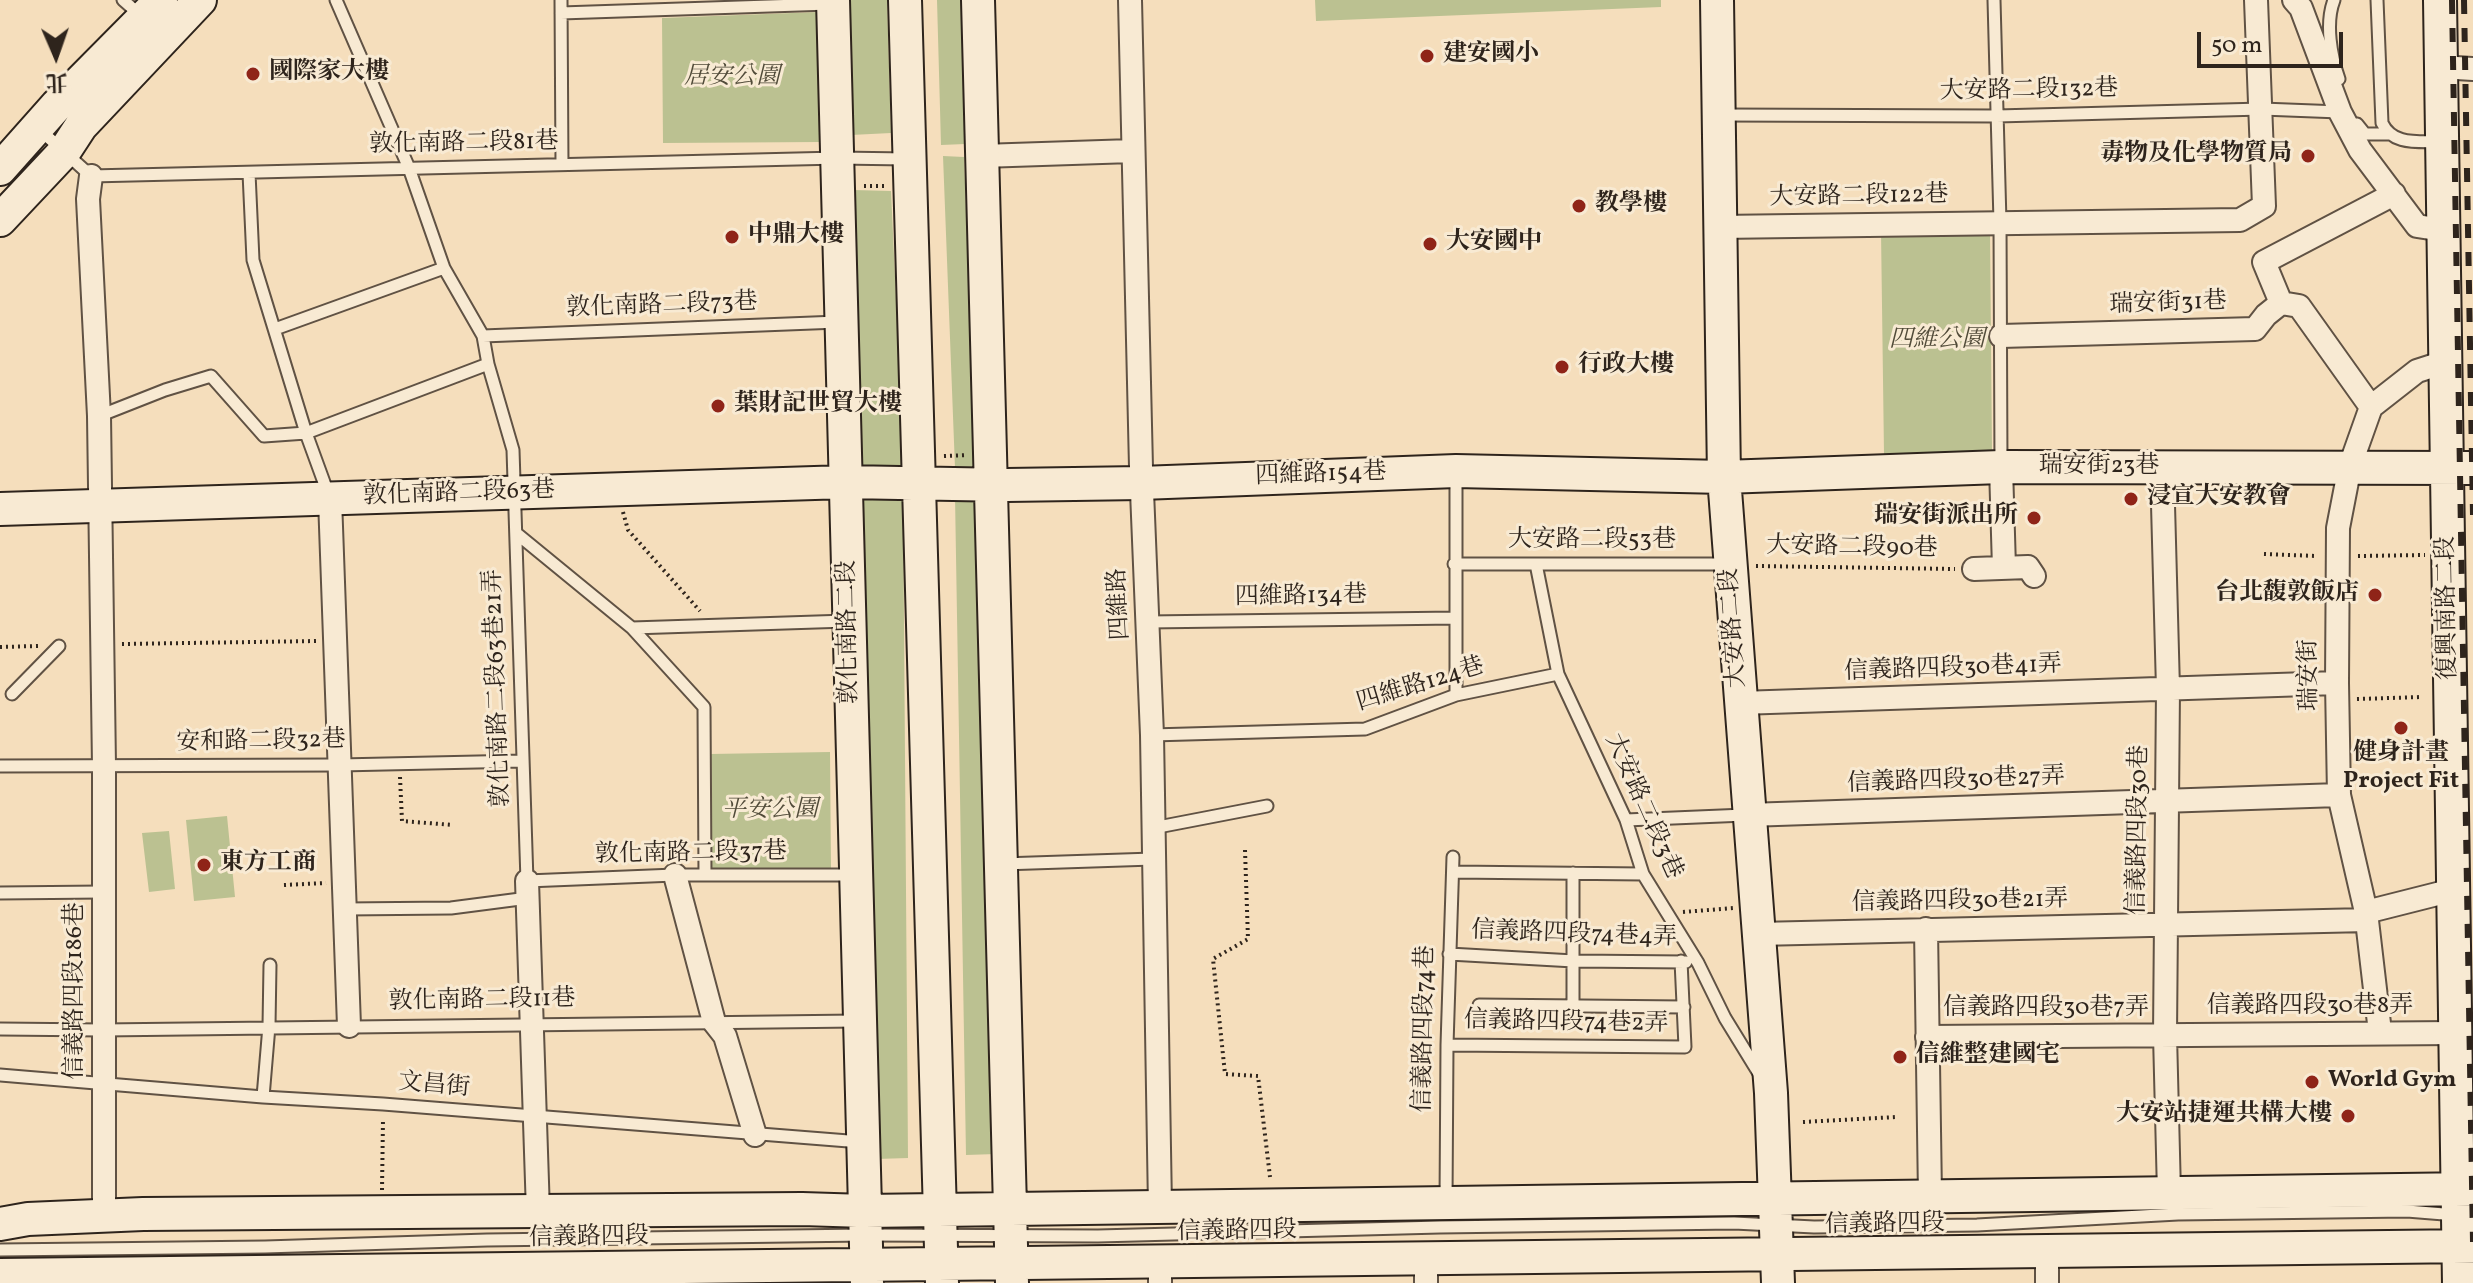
<!DOCTYPE html>
<html>
<head>
<meta charset="utf-8">
<style>
  body { margin:0 }
  #map { position:relative; width:2473px; height:1283px; overflow:hidden; background:#f5debc; font-family:Vollkorn,"Noto Serif TC",serif }
  canvas { display:block }
  .north { position:absolute; left:16px; top:16px; width:80px; height:80px; -webkit-text-stroke:6px #f8ead3; paint-order:stroke; rotate:178deg; font-size:22px; font-weight:700; line-height:32px; text-align:center; color:#2e241c }
  .north::after { content:''; display:block; margin:auto; width:28px; height:36px; background:#2e241c; clip-path:polygon(50% 0,100% 100%,50% 72%,0 100%) }
  .scale { position:absolute; left:2197px; top:32px; width:146px; height:36px; box-sizing:border-box; border:4px solid #2e241c; border-top:0; padding-left:10px; font-size:24px; line-height:28px; white-space:nowrap; color:#2e241c; -webkit-text-stroke:6px #f8ead3; paint-order:stroke }
</style>
</head>
<body>
<div id="map">
<canvas width="2473" height="1283"></canvas>
<div class="north">北</div>
<div class="scale">50 m</div>
</div>
<script>
const ctx = document.querySelector('canvas').getContext('2d');
ctx.lineJoin = 'round';
function fillPath(path, color) { ctx.fillStyle = color; ctx.fill(path, 'evenodd'); }
function stroke(path, color, width, dash) { ctx.strokeStyle = color; ctx.lineWidth = width; ctx.lineCap = dash ? 'butt' : 'round'; ctx.setLineDash(dash || []); ctx.stroke(path); }
function write(font, color, halo, rows, align = 'center') {
  ctx.font = font + ' Vollkorn,"Noto Serif TC",serif'; ctx.lineWidth = 6; ctx.setLineDash([]); ctx.textBaseline = 'middle'; ctx.strokeStyle = halo; ctx.fillStyle = color; for (const [text, x, y, turn = 0] of rows) {
    ctx.save(); ctx.translate(x, y); ctx.rotate((+turn || 0) * Math.PI / 180); ctx.textAlign = isNaN(turn) ? turn : align; if (halo) ctx.strokeText(text, 0, 0); ctx.fillText(text, 0, 0); ctx.restore();
  }
}
fillPath(new Path2D(`
  M848,0h39l4,133 -40,2z
  M937,0h25l3,144 -24,1z
  M1315,0h346v7l-345,14z
  M818,12l2,130 -157,1 -1,-125z
  M943,156l21,1 12,311h-21z
  M853,190l38,1 13,279 -47,4z
  M1990,230l2,223 -108,1 -3,-223z
  M903,490l5,668 -31,1 -20,-665z
  M955,496h22l19,658 -30,1z
  M830,752l1,118 -120,1 -1,-117z
  M227,816l8,81 -41,4 -8,-81z
  M169,831l6,58 -26,3 -7,-59z`), '#bbc191');
const lane = new Path2D(`
  M123,0l17,15
  M336,0l73,168 35,100 39,68 5,28 25,86 14,431 148,-6h177
  M561,0l1,164
  M1994,0l6,222 1,244
  M2334,0c-9,23 -3,56 5,79
  M2377,0l5,123c11,23 36,18 59,19
  M561,13l268,-9
  M1721,115l276,1 265,-7 78,3
  M2357,124l8,10h22
  M39,129l52,47 747,-18 69,1
  M249,173l4,87 53,173 23,63
  M275,329l169,-61
  M483,336l355,-14
  M99,416l66,-26 46,-14 53,60 42,-3 182,-69
  M516,533l116,95 72,79 1,168
  M1454,564h276
  M1536,564l22,110 68,146 17,54 55,89 27,55 35,57
  M1148,622l307,-4
  M632,628l215,-7
  M12,694l47,-48
  M1456,695v-223
  M1152,735l213,-6 91,-34 102,-21
  M0,766l340,-1 183,-4
  M1626,820l119,-5
  M1153,828l114,-22
  M1002,864l151,-5
  M1453,872l190,2
  M0,893l102,-1
  M345,909l106,-1 77,-10
  M1449,954l125,7 112,1
  M1479,1005l205,2
  M1573,1007v-134
  M0,1029l103,1 753,-9
  M1447,1045l238,2 -4,-86
  M0,1075l263,22 120,7 478,38
  M263,1097l6,-71 1,-61
  M1446,1202l1,-157 6,-188
  M0,1250l265,-3 222,-7 378,-5 233,1 342,-9 294,-4 80,4 163,-2 201,-11 229,-3 49,4`);
const street = new Path2D(`
  M1130,0l11,467 11,268 8,472
  M2294,0l7,8 39,104 20,38 57,76 26,4
  M2440,67l33,2
  M982,156l150,-5
  M91,176l-3,23 11,217 5,350v449
  M1719,227l521,-7 24,-14 -8,-206
  M2281,303l-17,-41 130,-68
  M2001,336l254,-7 11,-14 15,-12 18,3 72,101
  M2001,467l3,101
  M2162,468l6,221 -3,346 4,158
  M330,499l19,527
  M1974,569l54,-2 6,9
  M1740,703l597,-20
  M1748,815l591,-20
  M675,875l39,147 11,14 30,99
  M527,881l11,331
  M2366,912l87,-22
  M1926,929l4,267
  M1758,934l609,-14
  M2380,1032l-14,-120 -27,-117 -2,-112 1,-155 12,-62 21,-59 46,-36 28,-9
  M1927,1037l528,-4
  M2047,1251v32
  M1426,1258v25
  M1160,1261v22`);
const secondary = new Path2D(`
  M833,0l34,1283
  M905,0l37,1283
  M978,0l34,1283
  M1717,0l7,477 47,616 7,190
  M2440,0l19,1283
  M0,169l57,-64 104,-105
  M0,220l64,-68 17,-26 119,-126
  M0,509l846,-27 161,3 134,-2 315,-12 268,6 277,-10 472,1
  M0,1224l28,-5 115,-5 659,-5 63,2 1608,-22
  M0,1275l2473,-29`);
stroke(lane, '#605244', 15);
stroke(street, '#605244', 26);
stroke(secondary, '#2e241c', 36);
stroke(new Path2D(`
  M864,186h23
  M944,456l23,-1
  M623,512l5,18 72,81
  M2264,554l53,2
  M2358,556l67,-1
  M1756,566l199,3
  M122,644l196,-3
  M0,647l38,-1
  M2357,699l65,-2
  M400,777l2,44 51,4
  M1245,850l3,89 -35,20 12,115 33,2 12,101
  M284,885l42,-2
  M1683,912l51,-4
  M1803,1122l93,-5
  M382,1190l1,-71`), '#2e241c', 4, [2, 4]);
stroke(lane, '#f8ead3', 11);
stroke(street, '#f8ead3', 22);
stroke(secondary, '#f8ead3', 32);
stroke(new Path2D(`
  M2452,0l21,1242
  M2464,0l9,515`), '#2e241c', 6, [14, 14]);
for (const [x, y, r, color] of [
  [1427,56,8,"#8f2418"],
  [253,74,8,"#8f2418"],
  [2308,156,8,"#8f2418"],
  [1579,206,8,"#8f2418"],
  [732,237,8,"#8f2418"],
  [1430,244,8,"#8f2418"],
  [1562,367,8,"#8f2418"],
  [718,406,8,"#8f2418"],
  [2131,499,8,"#8f2418"],
  [2034,518,8,"#8f2418"],
  [2375,595,8,"#8f2418"],
  [2401,728,8,"#8f2418"],
  [204,865,8,"#8f2418"],
  [1900,1057,8,"#8f2418"],
  [2312,1082,8,"#8f2418"],
  [2348,1116,8,"#8f2418"]
]) { const dot = new Path2D(); dot.arc(x, y, r, 0, 2 * Math.PI); ctx.fillStyle = color; ctx.fill(dot); stroke(dot, '#f8ead3', 3); }
write('bold 24px', '#2e241c', '#f8ead3', [
  ["建安國小",1443,56],
  ["國際家大樓",269,74],
  ["毒物及化學物質局",2292,156,"right"],
  ["教學樓",1595,206],
  ["中鼎大樓",748,237],
  ["大安國中",1446,244],
  ["行政大樓",1578,367],
  ["葉財記世貿大樓",734,406],
  ["浸宣大安教會",2147,499],
  ["瑞安街派出所",2018,518,"right"],
  ["台北馥敦飯店",2359,595,"right"],
  ["健身計畫",2401,755,"center"],
  ["Project Fit",2401,783,"center"],
  ["東方工商",220,865],
  ["信維整建國宅",1916,1057],
  ["World Gym",2328,1082],
  ["大安站捷運共構大樓",2332,1116,"right"]
], 'left');
write('italic 24px', '#514b39', '#f8ead3', [
  ["居安公園",732,79],
  ["四維公園",1937,342],
  ["平安公園",770,812]
]);
write('24px', '#2e241c', '#f8ead3', [
  ["大安路二段132巷",2029,92,-1],
  ["敦化南路二段81巷",464,145,-1],
  ["大安路二段122巷",1859,198,-1],
  ["瑞安街31巷",2168,305,-2],
  ["敦化南路二段73巷",662,307,-2],
  ["瑞安街23巷",2099,468],
  ["四維路154巷",1321,476,-2],
  ["敦化南路二段63巷",459,495,-2],
  ["大安路二段53巷",1592,542],
  ["大安路二段90巷",1852,549,1],
  ["四維路134巷",1301,598,-1],
  ["四維路",1121,604,-93],
  ["復興南路二段",2449,608,-91],
  ["大安路二段",1735,628,-94],
  ["敦化南路二段",850,632,-91],
  ["信義路四段30巷41弄",1953,670,-2],
  ["瑞安街",2311,675,-91],
  ["四維路124巷",1421,686,-17],
  ["敦化南路二段63巷21弄",499,688,-92],
  ["安和路二段32巷",261,743,-1],
  ["信義路四段30巷27弄",1956,782,-2],
  ["大安路二段3巷",1642,807,66],
  ["信義路四段30巷",2140,830,-89],
  ["敦化南路二段37巷",691,855,-1],
  ["信義路四段30巷21弄",1960,903,-1],
  ["信義路四段74巷4弄",1574,936,2],
  ["信義路四段186巷",77,991,-90],
  ["敦化南路二段11巷",482,1002,-1],
  ["信義路四段30巷8弄",2310,1008],
  ["信義路四段30巷7弄",2046,1010],
  ["信義路四段74巷2弄",1566,1024,1],
  ["信義路四段74巷",1426,1029,-89],
  ["文昌街",434,1087,5],
  ["信義路四段",1885,1226,-1],
  ["信義路四段",1237,1233,-1],
  ["信義路四段",589,1239,-1]
]);
</script>
</body>
</html>
